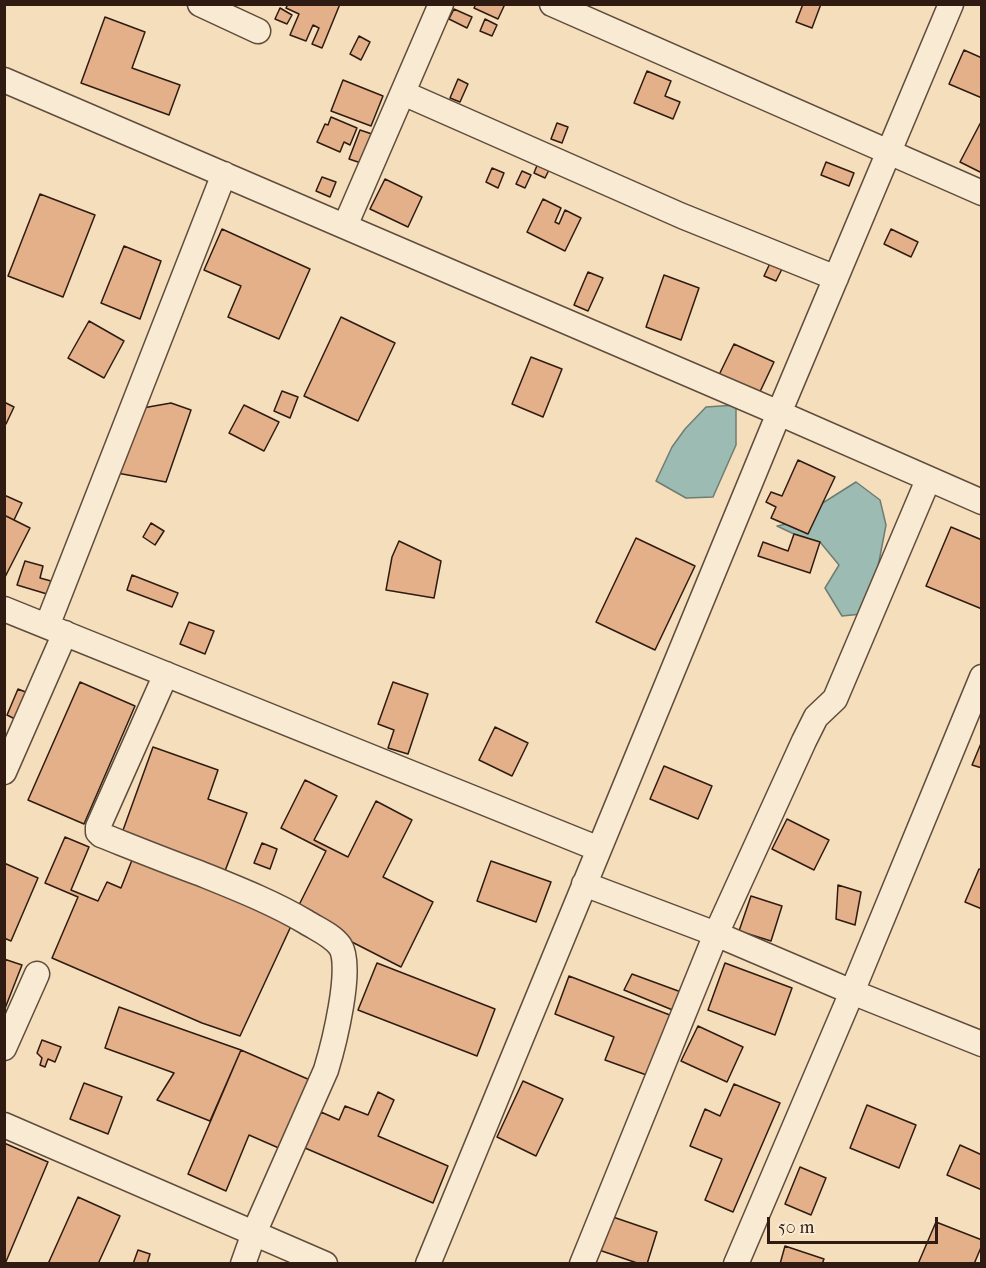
<!DOCTYPE html>
<html>
<head>
<meta charset="utf-8">
<style>
  body { margin:0 }
  #map { position:relative; width:986px; height:1268px; overflow:hidden; background:#f4debc; font-family:"IM FELL French Canon",serif }
  canvas { display:block }
  .frame { position:absolute; inset:0; border:6px solid #2f1b11; pointer-events:none }
  .scale { position:absolute; left:767px; top:1217px; width:171px; height:27px; box-sizing:border-box; border:3px solid #2f1b11; border-top:0; padding-left:8px; font-size:18px; line-height:21px; white-space:nowrap; color:#2f1b11; -webkit-text-stroke:4px #f8ead3; paint-order:stroke }
</style>
</head>
<body>
<div id="map">
<canvas width="986" height="1268"></canvas>
<div class="frame"></div>
<div class="scale">50 m</div>
</div>
<script>
const ctx = document.querySelector('canvas').getContext('2d');
ctx.lineJoin = 'round';
function fillPath(path, color) { ctx.fillStyle = color; ctx.fill(path, 'evenodd'); }
function stroke(path, color, width, dash) { ctx.strokeStyle = color; ctx.lineWidth = width; ctx.lineCap = dash ? 'butt' : 'round'; ctx.setLineDash(dash || []); ctx.stroke(path); }
const water = new Path2D(`
  M736,405v40l-23,52 -27,1 -30,-17 16,-34 13,-18 21,-22z
  M856,482l24,18 6,25 -9,47 -5,41 -30,3 -17,-28 14,-23 -19,-23 -26,-8 -17,-8 14,-3z`);
fillPath(water, '#9cbcb3');
stroke(water, '#707c72', 1.5);
const building = new Path2D(`
  M288,4h52l-18,44 -10,-4 7,-16 -6,-3 -7,16 -16,-6 9,-21 -13,-6z
  M476,4h29l-7,15 -24,-11z
  M803,4h18l-9,24 -16,-6z
  M280,8l12,7 -5,9 -12,-5z
  M454,9l18,8 -5,11 -18,-9z
  M105,17l40,15 -13,36 48,17 -11,30 -88,-32z
  M485,19l12,6 -5,11 -12,-5z
  M359,36l11,6 -9,18 -11,-6z
  M964,50l18,8v40l-33,-14z
  M647,71l24,10 -6,15 15,6 -7,17 -39,-16z
  M458,79l10,5 -8,18 -10,-4z
  M343,80l40,16 -12,30 -40,-15z
  M331,117l26,11 -7,17 -6,-3 -4,10 -23,-10 8,-18 3,1z
  M982,120v53l-22,-11z
  M557,123l11,4 -6,16 -11,-4z
  M360,130l12,4 -11,29 -12,-4z
  M826,162l28,11 -5,13 -28,-11z
  M538,163l12,5 -5,10 -11,-5z
  M492,168l12,5 -6,15 -12,-6z
  M522,171l9,4 -6,13 -9,-4z
  M322,177l14,5 -6,15 -14,-6z
  M385,179l37,18 -14,30 -38,-18z
  M40,194l55,21 -32,82 -55,-21z
  M543,199l18,9 -6,14 4,2 6,-14 16,8 -16,33 -38,-19z
  M222,229l88,40 -31,70 -51,-22 13,-31 -37,-16z
  M891,229l27,13 -7,15 -27,-13z
  M124,246l37,15 -21,58 -39,-16z
  M772,259l12,6 -8,16 -12,-5z
  M588,272l15,6 -15,33 -14,-6z
  M664,275l35,13 -18,52 -35,-13z
  M341,317l54,26 -37,78 -54,-25z
  M89,321l35,20 -20,37 -36,-20z
  M734,344l40,18 -16,34 -40,-19z
  M531,357l31,12 -19,48 -31,-13z
  M282,391l16,6 -8,21 -16,-7z
  M4,402l10,5 -8,17 -2,-1z
  M171,403l20,7 -25,72 -49,-9 20,-64z
  M244,405l35,17 -15,29 -35,-18z
  M798,460l37,17 -27,57 -37,-16 5,-11 -10,-5 5,-10 11,4z
  M4,495l18,8 -8,17 -10,-5z
  M4,515l26,13 -26,51z
  M151,523l13,8 -9,14 -12,-8z
  M951,527l31,13v69l-56,-23z
  M794,534l26,8 -10,31 -52,-17 5,-14 25,9z
  M636,538l59,28 -40,84 -59,-28z
  M399,541l42,20 -7,37 -48,-8 6,-33z
  M25,561l18,5 -3,12 11,3 -4,13 -30,-9z
  M132,575l46,18 -6,14 -45,-17z
  M189,622l25,9 -9,23 -25,-10z
  M80,682l55,24 -51,118 -56,-24z
  M393,682l35,12 -20,60 -20,-6 6,-18 -16,-6z
  M18,689l10,4 -11,27 -10,-5z
  M495,727l33,16 -16,33 -33,-16z
  M982,741v27l-10,-3z
  M153,747l65,23 -10,29 39,14 -22,58 -103,-38z
  M664,766l48,20 -14,33 -48,-20z
  M305,780l32,16 -23,44 34,17 28,-56 36,19 -29,57 50,25 -32,65 -106,-54 31,-62 -45,-23z
  M787,819l42,21 -15,30 -42,-21z
  M65,837l24,10 -18,43 27,11 9,-19 14,6 13,-33 158,69 -52,112 -38,-13 -150,-65 26,-61 -33,-14z
  M262,843l15,6 -7,20 -16,-6z
  M491,861l60,21 -15,40 -59,-21z
  M4,863l34,15 -27,63 -7,-3z
  M979,869l3,1v39l-17,-7z
  M838,885l23,7 -6,33 -19,-6z
  M751,896l31,10 -11,35 -32,-10z
  M4,959l18,6 -18,46z
  M377,963l118,46 -18,47 -119,-46z
  M725,963l67,25 -17,47 -67,-25z
  M632,974l49,18 -6,19 -51,-21z
  M569,976l106,41 -23,60 -47,-17 9,-23 -59,-23z
  M119,1007l122,43 -31,71 -53,-21 17,-27 -69,-25z
  M698,1026l45,21 -16,35 -46,-21z
  M42,1040l19,7 -6,15 -7,-3 -3,8 -5,-2 2,-7 -5,-5z
  M241,1050l69,30 -29,69 -32,-14 -23,56 -38,-17z
  M523,1081l40,18 -27,57 -39,-19z
  M84,1083l38,14 -14,37 -38,-15z
  M734,1084l46,19 -47,109 -28,-12 17,-41 -32,-13 15,-37 15,7z
  M378,1092l16,8 -16,36 70,30 -15,37 -128,-55 16,-36 18,8 6,-14 23,9z
  M867,1105l49,20 -17,43 -49,-20z
  M4,1143l44,19 -43,102h-1z
  M960,1145l22,10v35l-35,-15z
  M800,1167l26,11 -15,37 -26,-11z
  M78,1197l42,19 -22,48h-50z
  M610,1216l47,16 -10,32h-7l-41,-14z
  M936,1222l46,18v5l-8,19h-56z
  M785,1246l39,13 -2,5h-42z
  M138,1250l12,4 -3,10h-14z`);
fillPath(building, '#e3b089');
stroke(building, '#2f1b11', 1.5);
const street = new Path2D(`
  M200,4l58,27
  M552,4l430,189
  M4,80l775,333 203,89
  M403,93l279,123 154,62
  M345,226l96,-222
  M4,609l595,240
  M47,626l177,-452
  M166,674l-68,153v5l3,3c33,13 65,26 98,38 37,15 73,29 107,49 11,7 26,13 34,24 14,20 -7,101 -14,124l-72,163 -11,31
  M4,772l61,-139
  M584,884l132,50 136,58 130,52
  M4,1048l33,-74
  M4,1125l321,139
  M428,1264l351,-851 172,-409
  M582,1264l134,-330 88,-193 12,-24 19,-18 93,-219
  M736,1264l116,-272 130,-315`);
stroke(street, '#604c3c', 27);
stroke(street, '#f8ead3', 24);
</script>
</body>
</html>
